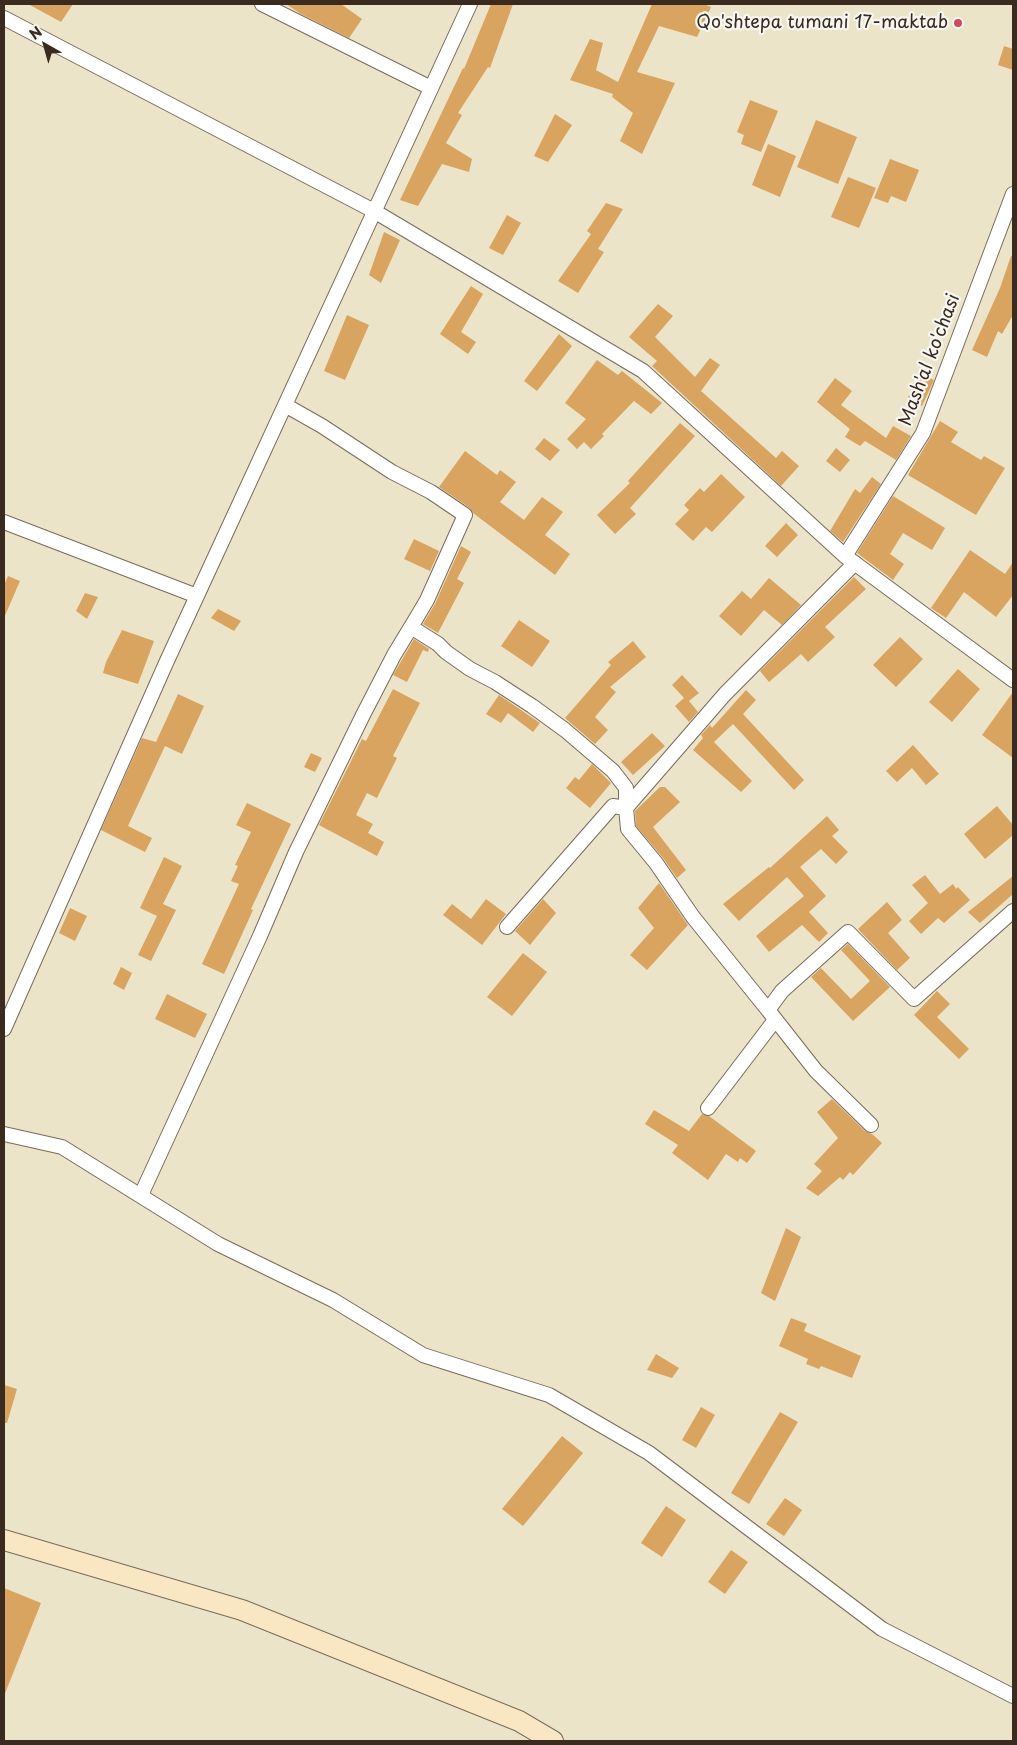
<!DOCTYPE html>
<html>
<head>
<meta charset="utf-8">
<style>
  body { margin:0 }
  #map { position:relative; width:1017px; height:1745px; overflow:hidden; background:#ece4c8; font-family:"Playpen Sans",sans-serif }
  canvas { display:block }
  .frame { position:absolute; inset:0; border:5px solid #3b2a1e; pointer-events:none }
  .north { position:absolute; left:20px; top:20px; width:50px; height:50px; -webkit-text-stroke:4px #f6f6f2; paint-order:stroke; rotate:322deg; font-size:14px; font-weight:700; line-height:20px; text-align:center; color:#3b2a1e }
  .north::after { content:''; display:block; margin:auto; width:18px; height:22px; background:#3b2a1e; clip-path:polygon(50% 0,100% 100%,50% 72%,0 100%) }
</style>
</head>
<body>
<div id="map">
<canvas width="1017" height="1745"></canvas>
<div class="frame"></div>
<div class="north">N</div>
</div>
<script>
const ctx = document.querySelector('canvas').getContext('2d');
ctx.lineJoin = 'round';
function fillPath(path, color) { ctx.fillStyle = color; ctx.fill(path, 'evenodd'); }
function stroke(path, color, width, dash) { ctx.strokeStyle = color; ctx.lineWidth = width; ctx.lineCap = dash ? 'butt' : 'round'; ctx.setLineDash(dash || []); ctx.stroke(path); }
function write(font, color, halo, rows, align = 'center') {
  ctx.font = font + ' "Playpen Sans",sans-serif'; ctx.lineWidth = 4.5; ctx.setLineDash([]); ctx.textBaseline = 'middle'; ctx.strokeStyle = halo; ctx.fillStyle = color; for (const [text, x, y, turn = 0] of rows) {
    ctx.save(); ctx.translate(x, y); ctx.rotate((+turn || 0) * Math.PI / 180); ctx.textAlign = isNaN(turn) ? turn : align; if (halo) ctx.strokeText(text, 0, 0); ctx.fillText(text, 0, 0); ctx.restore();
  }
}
fillPath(new Path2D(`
  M28,4h45l-12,18z
  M286,4h55l21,15 -13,19 -48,-24z
  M491,4h22l-23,64 -2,-1 -30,46 4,2 -16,28 26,16 -3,13 -27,-8 -24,42 -18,-6 63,-132 1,1z
  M652,4h52l7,3 -14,30 -38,-11 -22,46 38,11 -33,71 -22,-13 13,-28 -21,-16 1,-3 -43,-14 20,-41 13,4 -7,27 22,12z
  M1004,46l9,3v21l-15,-5z
  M750,100l28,11 -17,41 -20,-8 3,-9 -7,-3z
  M555,114l17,11 -24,37 -14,-6z
  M816,120l41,17 -19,47 -41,-17z
  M768,144l28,12 -16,41 -28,-12z
  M890,159l29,11 -13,32 -15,-6 -3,7 -14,-5z
  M848,177l28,11 -17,40 -28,-11z
  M606,203l17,6 -25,40 6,3 -26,41 -20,-12 33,-47 -4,-3z
  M507,215l14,8 -18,32 -14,-7z
  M384,232l16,8 -19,43 -12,-8z
  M1011,256h2v59l-11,19 -4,-3 -11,26 -15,-7 28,-62z
  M471,286l12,8 -22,38 15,10 -8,12 -28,-20z
  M658,304l15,12 -18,21 40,40 15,-19 10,7 -19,26 75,67 6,-7 17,15 -18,20 -129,-120 5,-5 -28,-24z
  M347,315l22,10 -24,55 -21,-9z
  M559,334l13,12 -35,45 -13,-10z
  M597,360l21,15 4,-4 40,32 -11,11 -17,-13 -32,33 2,2 -13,13 -7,-7 -7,7 -10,-10 19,-20 -21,-16z
  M923,374l11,6 -12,26 -14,-9z
  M835,378l17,13 -11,14 45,33 7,-12 18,10 -15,24 -31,-19 -5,5 -15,-9 5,-8 -33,-27z
  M940,421l18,11 -7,10 30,18 3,-4 21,12 -29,47 -68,-40z
  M680,423l15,13 -65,72 6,6 -21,20 -18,-19 33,-32 -2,-2z
  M544,438l16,12 -10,11 -15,-12z
  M836,448l14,12 -10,12 -14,-11z
  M465,451l32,24 3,-5 16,12 -16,20 24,18 18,-23 21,15 -18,23 25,19 -15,21 -82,-62 -3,-5 -31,-21z
  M721,474l24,23 -33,35 -6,-5 -13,14 -18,-17 14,-14 -5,-5 16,-17 4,4z
  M872,477l9,7 -38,58 -13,-11 25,-42 5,4z
  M893,496l52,32 -13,22 -29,-17 -13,21 14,10 -11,16 -36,-27z
  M786,523l12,12 -21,22 -12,-11z
  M414,539l25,12 -9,20 -26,-12z
  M461,546l10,6 -14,27 7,4 -26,50 -15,-9 12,-20z
  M970,550l35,24 8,-12v33l-17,22 -32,-25 -18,26 -15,-10z
  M8,576l12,5 -16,37v-33z
  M854,577l12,12 -41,38 10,10 -27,25 -7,-8 -32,28 -9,-11z
  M769,578l32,27 -19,20 -18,-15 -23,26 -22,-20 23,-25 9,8z
  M85,593l13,4 -11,22 -11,-8z
  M218,609l23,12 -7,10 -23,-13z
  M519,620l31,21 -18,26 -31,-21z
  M122,630l32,11 -16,43 -35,-11 3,-11z
  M900,637l23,22 -27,28 -23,-22z
  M414,639l15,10 -1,3 -5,-2 -16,32 -14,-7z
  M633,641l13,16 -36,30 6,5 -21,25 13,13 -13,14 -30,-26 46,-53 -3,-3z
  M958,669l22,20 -28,33 -23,-20z
  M682,675l17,18 -10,8 9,11 -9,10 -14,-16 9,-8 -12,-13z
  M393,689l27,14 -27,53 4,2 -20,40 -10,-5 -11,22 17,9 -5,9 16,9 -7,14 -58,-31 43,-86 4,2z
  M746,690l10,10 -13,14 61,66 -10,10 -61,-66 -19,18 38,39 -11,11 -48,-42 10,-12 -2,-3 9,-10 2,3z
  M1013,692v66l-31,-23z
  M178,694l26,12 -22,48 -17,-8 -37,80 24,12 -7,14 -44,-22 41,-92 14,4z
  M499,695l41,28 -7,9 -25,-19 -7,10 -15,-9z
  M652,733l13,13 -32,29 -12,-13z
  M913,745l26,29 -13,11 -14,-17 -15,14 -11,-11z
  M311,753l11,5 -7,14 -11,-5z
  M592,764l19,19 -21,25 -24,-20 9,-11 4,3z
  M660,787h5l15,15 -27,25 33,43 -9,8 -14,-20 -27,-32 -1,-15z
  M247,803l44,21 -40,85 2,1 -29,64 -22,-10 37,-80 -8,-3 7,-15 -3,-1 16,-33 -15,-7z
  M997,806l16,19v10l-28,24 -21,-25z
  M827,816l12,14 -7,6 16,16 -12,12 -15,-15 -21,18 26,29 -17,16 19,21 -9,9 -17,-17 -33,27 -13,-16 48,-40 -17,-19 -48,44 -16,-17 46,-37 1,1z
  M164,857l18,9 -19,38 13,6 -25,51 -13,-6 19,-39 -17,-8z
  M925,875l15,19 13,-10 3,5 2,-2 12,13 -26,23 -6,-5 -17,16 -12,-13 19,-18 -16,-18z
  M1013,876v18l-33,29 -12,-11z
  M659,883l29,42 -41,45 -17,-15 24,-27 -16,-20z
  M486,899l20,15 -24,31 -39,-30 9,-11 19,15z
  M543,899l13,14 -26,32 -15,-14z
  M887,902l15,18 -14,13 22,25 -13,12 -39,-41z
  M70,908l17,8 -12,25 -16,-8z
  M848,944l42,43 -37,34 -42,-44 10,-9 30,31 19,-18 -29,-31z
  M523,953l24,19 -35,44 -25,-19z
  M121,967l11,6 -8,17 -11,-6z
  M937,991l13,13 -13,13 32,32 -10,10 -45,-44z
  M167,994l40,20 -12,24 -40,-19z
  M832,1099l33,32 7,3 10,9 -29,32 -3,-3 -7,8 -3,-3 -22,19 -12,-8 16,-17 -8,-7 24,-26 -21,-26z
  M654,1110l35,21 13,-17 7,2 47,35 -9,12 -7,-5 -2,4 -12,-8 -18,26 -36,-27 6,-8 -33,-21z
  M786,1228l15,9 -26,64 -14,-8z
  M791,1318l16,6 -3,7 57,25 -9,22 -31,-12 -2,3 -13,-5 2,-5 -29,-13z
  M656,1354l23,14 -7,10 -25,-8z
  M4,1385l13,4 -10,34h-3z
  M701,1407l14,8 -19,33 -14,-8z
  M780,1412l18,10 -49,82 -18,-11z
  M562,1436l21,17 -60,73 -21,-17z
  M785,1498l17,12 -18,26 -18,-12z
  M666,1506l20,14 -24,37 -21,-14z
  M731,1550l17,12 -23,32 -17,-12z
  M4,1588l37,15 -37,93z`), '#d9a45f');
const street = new Path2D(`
  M262,4l169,84
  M4,18l370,193 269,160 202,185 168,124
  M285,405l37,21 70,46 39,20 34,23 -38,85 -16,27
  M4,522l193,74
  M845,556l78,-123 90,-239
  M626,808l99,-114 130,-131
  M507,927l106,-121 13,2 2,21 28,34 37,54 75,93
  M4,1029l162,-366 304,-659
  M708,1108l67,-88
  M871,1125l-55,-54 -48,-61 14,-19 66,-59 66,67 99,-88
  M4,1134l58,13 156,97 115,56 90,55 126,40 100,58 233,176 131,67
  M141,1195l119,-259 36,-84 67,-137 31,-60 17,-28 27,17 8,8 24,17 25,13 37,24 33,24 48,41 13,17v20`);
const secondary = new Path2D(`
  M4,1540l238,70 277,111 34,20`);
stroke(street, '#796b5a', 16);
stroke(secondary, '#796b5a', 22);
stroke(street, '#fff', 14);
stroke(secondary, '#f9e7c3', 20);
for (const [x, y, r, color] of [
  [958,23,5,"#d1495b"]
]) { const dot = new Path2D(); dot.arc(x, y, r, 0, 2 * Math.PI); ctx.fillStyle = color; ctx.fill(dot); stroke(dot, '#f6f6f2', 2); }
write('18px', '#3b2a1e', '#f6f6f2', [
  ["Qo'shtepa tumani 17-maktab",948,23]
], 'right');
write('18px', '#3b2a1e', '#f6f6f2', [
  ["Mash'al ko'chasi",930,360,-69]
]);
</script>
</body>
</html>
